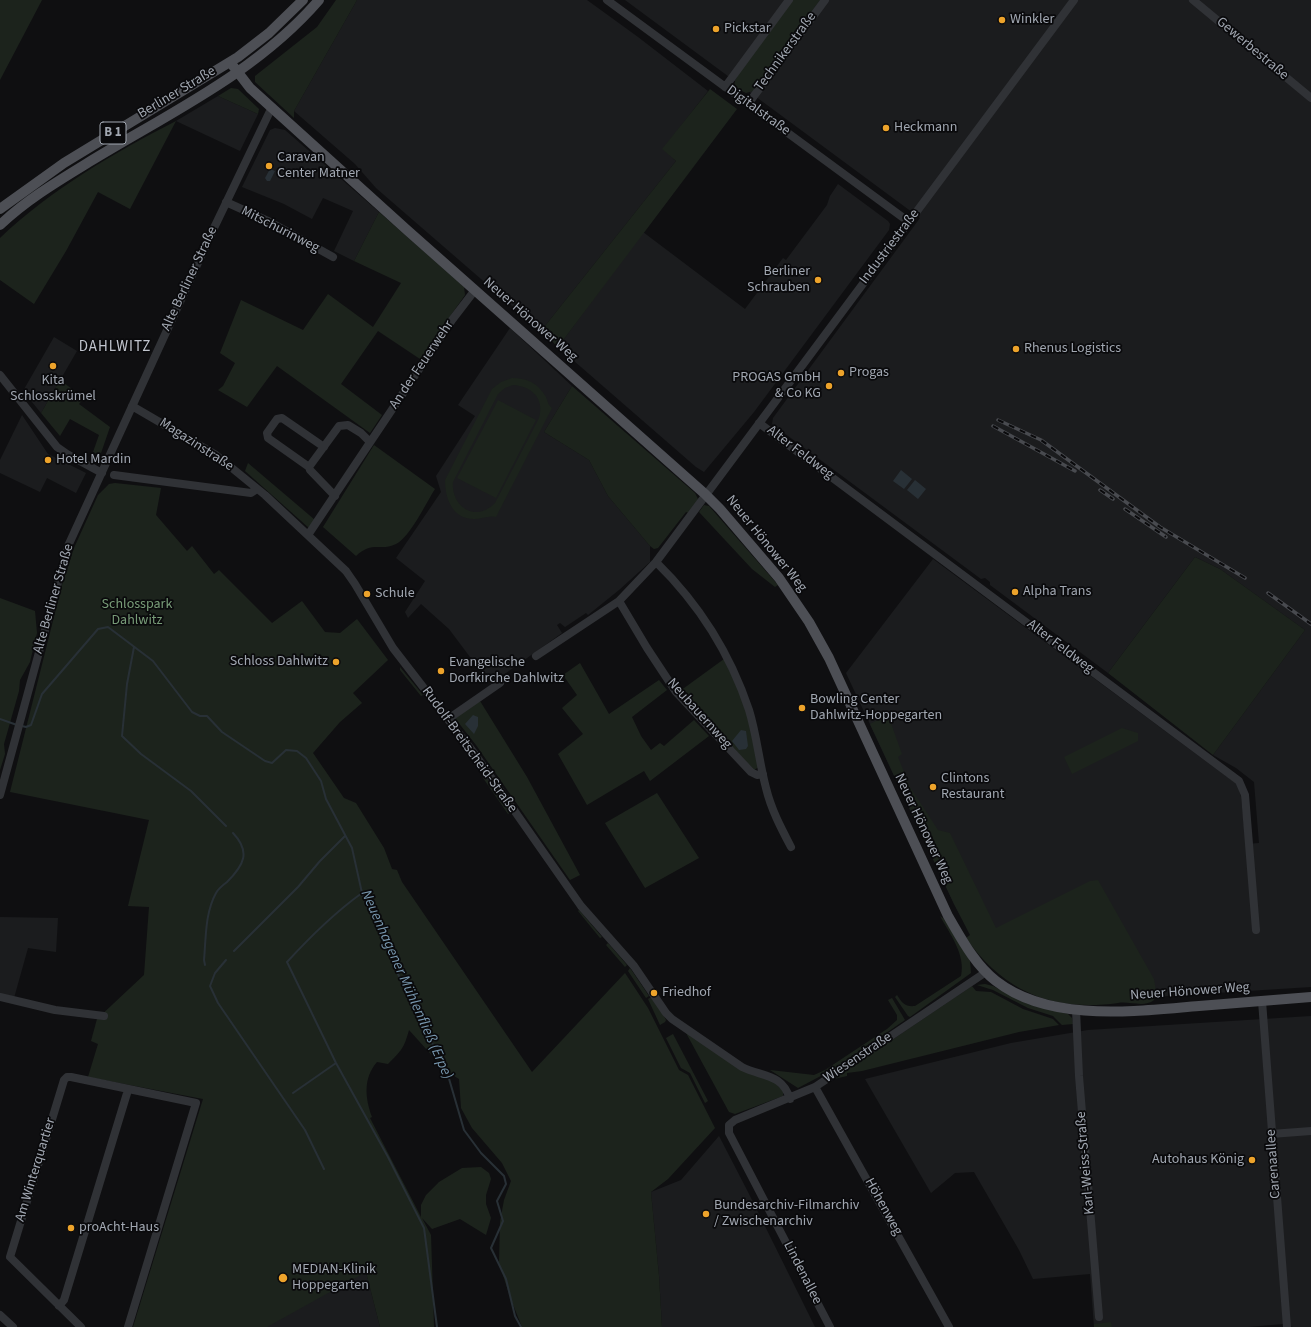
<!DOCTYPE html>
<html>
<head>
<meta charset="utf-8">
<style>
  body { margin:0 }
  canvas { display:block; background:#0f0f11 }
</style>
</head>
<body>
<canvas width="1311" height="1327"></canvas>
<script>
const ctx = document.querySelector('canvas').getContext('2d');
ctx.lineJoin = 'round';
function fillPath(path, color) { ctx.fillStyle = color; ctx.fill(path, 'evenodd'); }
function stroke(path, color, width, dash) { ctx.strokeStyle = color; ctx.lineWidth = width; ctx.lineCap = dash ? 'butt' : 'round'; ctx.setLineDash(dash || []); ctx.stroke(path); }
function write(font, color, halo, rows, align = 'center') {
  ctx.font = font + ' "Source Sans 3",sans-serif'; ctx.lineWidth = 3.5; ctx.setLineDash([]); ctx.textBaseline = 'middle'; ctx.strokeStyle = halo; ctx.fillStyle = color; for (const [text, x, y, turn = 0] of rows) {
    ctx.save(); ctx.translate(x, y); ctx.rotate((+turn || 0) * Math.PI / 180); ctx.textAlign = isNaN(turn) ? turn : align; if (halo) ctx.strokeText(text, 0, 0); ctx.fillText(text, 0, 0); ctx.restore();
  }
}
fillPath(new Path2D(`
  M357,0h230l51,37 70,54 -45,58 13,12 -135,170 -165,-143 -21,-24 -61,-53z
  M625,0h686v987l-223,14 -117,-66 -17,-31 -108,-231 87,-114 305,226 3,12 5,47 13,-1 -5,-61 -18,-14 -23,-13 92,-125 -85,-61 -25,-12 -87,116 -118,-88v-3l-5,-4 -4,1 -209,-155 1,-6 147,-200z
  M218,96l40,18 -18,37 -64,-30z
  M275,128l10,2 94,82 -25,49 -20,-10 19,-40 -30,-13 -11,21 -28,-15 -42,-17 28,-57z
  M838,184l50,37 2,3 -1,6 -135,182 -50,60 -8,-5 -138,-120 85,-115 102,77 38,-51 3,2 41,-55 3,-9z
  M510,328l62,58 -28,46 45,28 19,36 42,50v16l-31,28 -31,25 -2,-2 -21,14 -5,-4 -3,2 5,8 -70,50 -13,-14 -30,-40 -28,-25 -13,14 -3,-6 20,-31 -29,-23 45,-66 -5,-16 39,-60 -17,-11z
  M54,337l23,14 -36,62 -18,-22z
  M22,415l26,39 38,19 -10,20 -29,-15 -7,14 -40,-19v-13z
  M0,917l58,1 -2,34 -28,-4 -14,50 -14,-4z
  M1311,1016v311h-18l-10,-3 -35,3h-154l-4,-53 -57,5 -14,-29 -45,-78 -19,1 -24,20 -66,-114 146,-36 77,-13z
  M719,1136l29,56 67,135h-153l-3,-51 -8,-84 30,-12z
  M366,1272l14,55h-241z`), '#1b1c1e');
fillPath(new Path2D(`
  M0,0h42l-42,80z
  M336,0h21l-63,111v7l-39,-36v-6l62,-49z
  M793,0h27l-67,91 -7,2 -8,-4 -4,-4 3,-9z
  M231,88l7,1 21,20 -1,5 -40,-18z
  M710,89l27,20 -179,238 -17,-16 135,-170 -14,-12z
  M176,121l-46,88 -32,-17 -32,59 -32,53 -34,-24v-42c49,-47 115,-86 176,-117z
  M379,212l85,75 1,8 -45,64 -42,-28 -37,53 41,31 -12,18 -93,-67 -30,41 -29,-17 5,-4 12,-23 -15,-10 21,-53 62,30 25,-36 45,33 28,-44 -47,-22z
  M512,378c15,0 26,5 34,19 2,5 2,8 6,11l-56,109c-7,-2 -14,2 -22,2 -22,0 -29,-21 -29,-39l47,-91 9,-7zM513,385c18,1 32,13 26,33l-44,85c-19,20 -44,4 -42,-21l45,-88 7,-6z
  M60,380l24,18 -5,6 31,23 -10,29 -7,-4 6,-17 -29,-16 -10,17 -19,-23z
  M572,386l123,107 3,6 -9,14 -3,-1 -28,36 -4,1 -4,-3 -42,-50 -19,-36 -45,-28z
  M498,400l38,20 -40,78 -39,-20z
  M374,445l61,44c-9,14 -25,48 -39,55 -16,8 -23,-4 -40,12l-33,-29z
  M248,463l67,57 -6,8 -64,-57z
  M115,483l46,5 -5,27 31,36 5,-5 22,28 5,-4 53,53 30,-22 23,31 15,1 17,-14 31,41 -35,33 9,10 -22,19 -27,31 31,45 12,5 28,45 8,21 5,1 5,12 130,190 93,-99 23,35 31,62 9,5 27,53 -47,51 -17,13 8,84 3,51h-140l-12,-30 -11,-34 1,-41 4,-22 7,-19 -9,-18 -30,-35 -11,-20 -2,-29 -13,-8 -37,-41c-5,18 -7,20 -21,34l-11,-2c-14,16 -12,36 -5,55l-2,1 51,99v-12l5,-10 13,-13 23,-14 19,-1 8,6 2,6 -5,16v9l5,14 -5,17 -26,-16 -28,10 -10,-11 9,17 3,92h-54l-14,-55 -99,55h-134l70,-228 -115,-22 10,-33 -7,-3 6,-22 47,-44 5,-68 -21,-1 21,-86 -139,-28 52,-207 12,-37 24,-53 11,-11z
  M704,505l5,1 69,79 -3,2 -23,-18 -53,-57z
  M1195,557l25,12 85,61 -92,125 -105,-82z
  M0,598l35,13 2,22 -7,29 -10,18 -1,11 -15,53 1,10 -5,16z
  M724,659l15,30 9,27 11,51 -5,3 -74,-79z
  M580,663l29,51 50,-34 8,10 -35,27 9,19 10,14 9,-7 4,3 30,-26 15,16 -59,45 -6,-10 -57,34 -29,-51 25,-20 -21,-26 15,-13 -14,-20z
  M400,667l23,28 -2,1 -21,-26z
  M480,701l47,76 53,98 -10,5 -94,-135 -22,-28z
  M888,715l14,39 -4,3 12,30 28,43 12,3 46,95 94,-47 8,-1 56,99 2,12 -2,9c-10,8 -24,1 -36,3 -65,9 -114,-11 -152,-65l4,-3 -16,-31 -84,-180z
  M1122,728l16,5v8l-66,33 -8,-17z
  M485,776l26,36 -3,2 -25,-36z
  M657,793l42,65 -54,30 -40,-65z
  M579,910l23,27 -2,1 -22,-27z
  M940,916l4,3 26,42 1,12 -61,44 -2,-1 -13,-19 2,-2c5,8 8,12 18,11l46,-30c5,-21 -11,-42 -21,-60z
  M608,943l19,22 -2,2 -19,-22z
  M630,968l19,28 -3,2 -18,-27z
  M985,984l8,2 35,18 40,10 4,4 1,6 -11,1 -9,-9 -25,-8 -35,-18 -16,-5z
  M972,986l4,5 15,1 32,17 30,10 6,6 -40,7 -157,39 -15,2v3l-13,3z
  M653,996l13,24 -1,2 -5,3 -12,-26z
  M892,998l13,22 -73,50 -34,18 -28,-18 44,5 11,-5 62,-41 10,-9v-5l-9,-15z
  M685,1031l88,50 10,10v5l-48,18 -6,-2z
  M673,1034l35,67 -3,2 -15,-30 -9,-5 -15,-30z
  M1111,1322l1,5h-18v-3z`), '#1c231c');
fillPath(new Path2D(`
  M270,169l5,2 -5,10h-3l-2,-3z
  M901,470l11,9 -8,10 -11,-8z
  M915,480l11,9 -8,10 -11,-9z
  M473,715l5,2v9l-4,8 -9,-10z
  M741,730l5,1 2,15 -2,3 -7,1 -7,-9z`), '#283036');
stroke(new Path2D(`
  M134,647l-7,37 -5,52 19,18 50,37 35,35
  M0,719l17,6
  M22,726l4,1 5,-2 11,-31 56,-65 10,-2 45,34 39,51 8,4h7l15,16 43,29 7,2 14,-13 11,1 9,7 15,23 5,18 26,49 10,45 56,126 27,46 19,65 17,23 23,23 2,8 -9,17 6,20 -12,27 15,31 9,37 6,11
  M362,893c-28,20 -52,44 -75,69l49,101 52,94 36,71 13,99
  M234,951l64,-64 22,-26 25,-25
  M226,960l-11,13 -5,13 8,17 87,127 19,39
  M205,965l-1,-5c2,-22 1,-47 12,-67 2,-4 7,-8 11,-11 17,-17 24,-30 6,-49
  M293,1093l43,-30`), '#283036', 2);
stroke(new Path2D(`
  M607,0l302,222
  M1193,0l118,98
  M725,87l64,-87
  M748,104l77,-104
  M226,202l44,20 63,35
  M0,375l57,72 10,7 35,19
  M132,406l84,49 49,40 81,76 9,13 38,64 81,105 107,153 53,60 32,47 6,6 70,48c20,10 40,6 48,32
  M759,423l480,358 6,14 11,135
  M309,467l-41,-29 -1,-5 10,-14 5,-1 42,29
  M114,475l137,18 6,-4
  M335,496l-25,-26 -1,-3 30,-41 9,-1 13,8 9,9
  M308,535l144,-215 23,-30
  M656,562c43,42 74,91 93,148 8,26 10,52 17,78 5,21 15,40 25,59
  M619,601l28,47 29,44 75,80 6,3 6,-1
  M536,656l83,-55 37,-39 418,-562
  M448,719l52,-36
  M0,795l68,-249 145,-316 59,-123
  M0,997l55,13 49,6
  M1262,1001l25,326
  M1076,1010l3,66 20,241
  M815,1087l134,240
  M1271,1134l40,-3
  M59,1306l5,-6 64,-210
  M0,1315l13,12
  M81,1327l-71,-70 54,-177 3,-3h4l125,26 -68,224
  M830,1327l-101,-194v-8l6,-5 80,-33 171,-115`), '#303236', 8);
stroke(new Path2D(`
  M230,62l20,26 157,142 298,264 15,15 59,69 30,44 20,36 119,258c13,22 27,49 48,65 54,42 140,30 203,25 37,-3 75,-6 112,-9
  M0,209l64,-46 174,-106 31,-24 34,-33
  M0,225c26,-25 58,-44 89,-63 80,-49 167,-89 230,-162`), '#4d4f55', 10);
const rail = new Path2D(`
  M998,420l43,20 119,87 85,51
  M993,426l82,45
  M1100,490l13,9
  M1125,509l41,28
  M1268,593l43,31`);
stroke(rail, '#484a4f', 3.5);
stroke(rail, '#0a0a0c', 2, [6]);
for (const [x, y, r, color] of [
  [1002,20,4,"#eda32b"],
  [716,29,4,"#eda32b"],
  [886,128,4,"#eda32b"],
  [269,166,4,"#eda32b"],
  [818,280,4,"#eda32b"],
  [1016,349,4,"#eda32b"],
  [53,366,4,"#eda32b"],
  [841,373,4,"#eda32b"],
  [829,386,4,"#eda32b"],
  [48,460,4,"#eda32b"],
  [1015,592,4,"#eda32b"],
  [367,594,4,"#eda32b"],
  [336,662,4,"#eda32b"],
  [441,671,4,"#eda32b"],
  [802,708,4,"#eda32b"],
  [933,787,4,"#eda32b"],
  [654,993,4,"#eda32b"],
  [1252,1160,4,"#eda32b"],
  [706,1214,4,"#eda32b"],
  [71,1228,4,"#eda32b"],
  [283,1278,5,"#eda32b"]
]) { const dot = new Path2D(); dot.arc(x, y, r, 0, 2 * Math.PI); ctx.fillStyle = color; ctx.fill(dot); stroke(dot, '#0a0a0c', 1.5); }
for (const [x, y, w] of [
  [113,133,26]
]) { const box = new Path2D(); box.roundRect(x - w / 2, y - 11, w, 22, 3); ctx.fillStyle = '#0a0a0c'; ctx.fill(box); stroke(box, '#a1a7b1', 1); }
write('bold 13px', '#a1a7b1', null, [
  ["B 1",113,133]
]);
write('14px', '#a1a7b1', '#0a0a0c', [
  ["Winkler",1010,20],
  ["Pickstar",724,29],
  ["Heckmann",894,128],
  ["Caravan",277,158],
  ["Center Matner",277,174],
  ["Berliner",810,272,"right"],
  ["Schrauben",810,288,"right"],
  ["Rhenus Logistics",1024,349],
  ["Progas",849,373],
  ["PROGAS GmbH",821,378,"right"],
  ["& Co KG",821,394,"right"],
  ["Kita",53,381,"center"],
  ["Schlosskrümel",53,397,"center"],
  ["Hotel Mardin",56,460],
  ["Alpha Trans",1023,592],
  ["Schule",375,594],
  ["Schloss Dahlwitz",328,662,"right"],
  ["Evangelische",449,663],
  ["Dorfkirche Dahlwitz",449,679],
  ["Bowling Center",810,700],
  ["Dahlwitz-Hoppegarten",810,716],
  ["Clintons",941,779],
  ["Restaurant",941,795],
  ["Friedhof",662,993],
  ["Autohaus König",1244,1160,"right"],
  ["Bundesarchiv-Filmarchiv",714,1206],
  ["/ Zwischenarchiv",714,1222],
  ["proAcht-Haus",79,1228],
  ["MEDIAN-Klinik",292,1270],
  ["Hoppegarten",292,1286]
], 'left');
write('14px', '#a1a7b1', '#0a0a0c', [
  ["Gewerbestraße",1252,49,40],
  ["Technikerstraße",786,52,-54],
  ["Berliner Straße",177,93,-31],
  ["Digitalstraße",758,111,36],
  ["Mitschurinweg",280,230,27],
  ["Industriestraße",890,247,-53],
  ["Alte Berliner Straße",190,279,-65],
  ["Neuer Hönower Weg",530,320,41],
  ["An der Feuerwehr",422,365,-56],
  ["Magazinstraße",196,445,33],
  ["Alter Feldweg",800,453,37],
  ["Neuer Hönower Weg",766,544,51],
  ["Alte Berliner Straße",54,599,-74],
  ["Alter Feldweg",1060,647,37],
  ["Neubauernweg",699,714,48],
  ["Rudolf-Breitscheid-Straße",469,750,54],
  ["Neuer Hönower Weg",923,829,65],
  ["Neuer Hönower Weg",1190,992,-4],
  ["Wiesenstraße",858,1058,-34],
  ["Karl-Weiss-Straße",1086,1163,-95],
  ["Carenaallee",1274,1164,-94],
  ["Am Winterquartier",36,1170,-73],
  ["Höhenweg",883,1207,61],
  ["Lindenallee",802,1273,63]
]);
write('14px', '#789c78', '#0a0a0c', [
  ["Schlosspark",137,605],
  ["Dahlwitz",137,621]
]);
ctx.letterSpacing = '1px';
write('15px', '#c1c5ce', '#0a0a0c', [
  ["DAHLWITZ",115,348]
]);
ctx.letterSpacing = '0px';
write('italic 15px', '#7796ad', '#0a0a0c', [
  ["Neuenhagener Mühlenfließ (Erpe)",406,985,66]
]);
</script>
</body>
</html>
